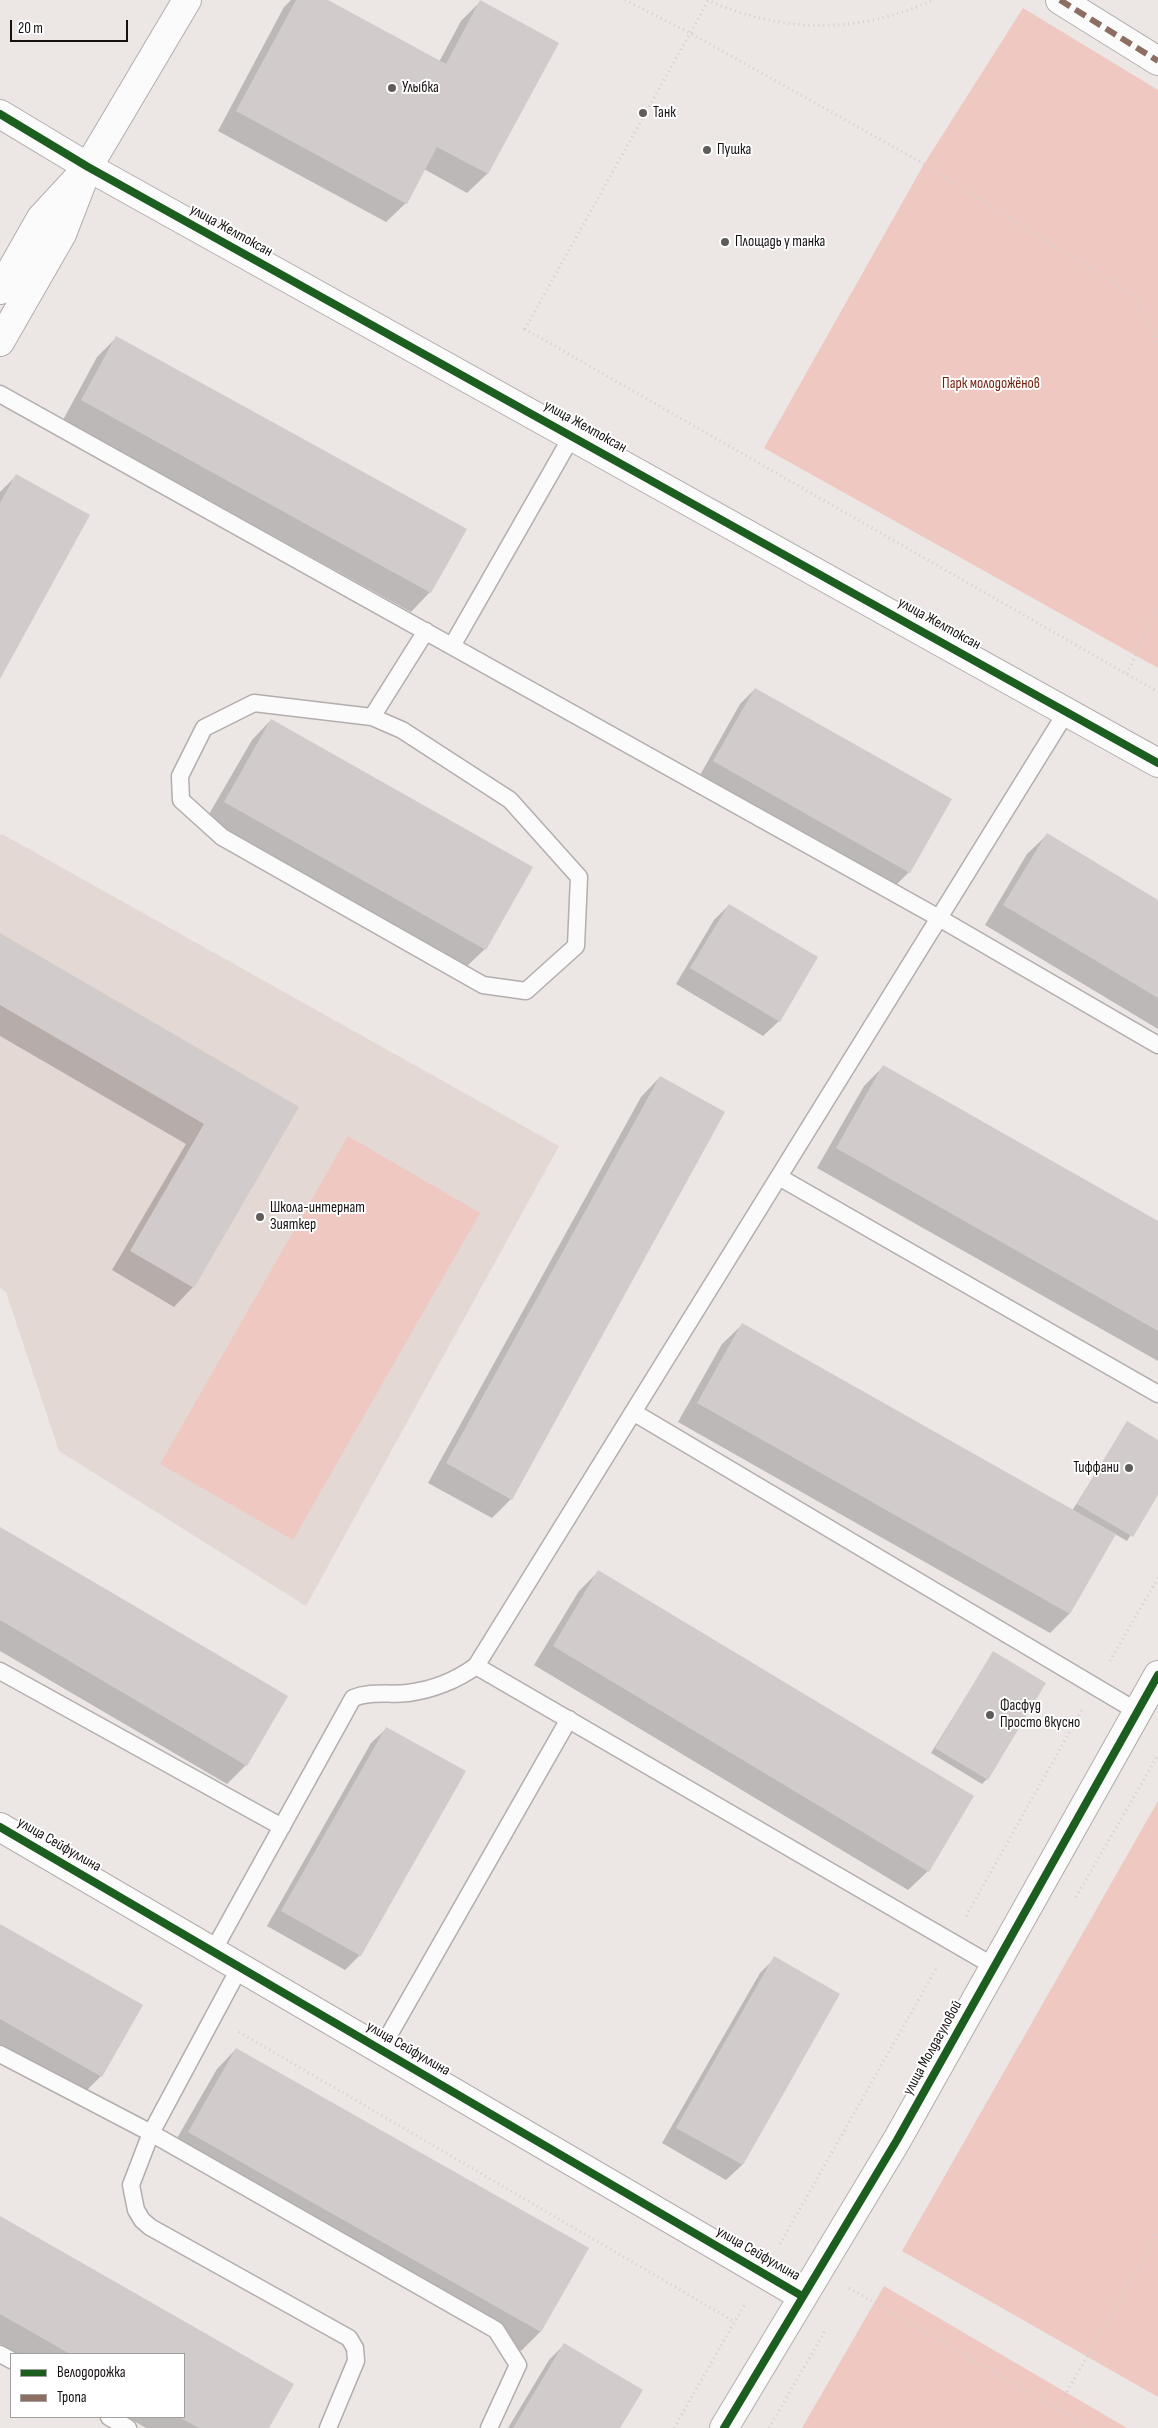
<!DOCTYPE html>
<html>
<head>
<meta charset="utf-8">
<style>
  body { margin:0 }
  #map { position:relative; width:1158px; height:2428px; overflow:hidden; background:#ece6e5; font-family:"Sofia Sans Condensed",sans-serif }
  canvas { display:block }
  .legend { position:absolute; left:10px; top:2353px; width:175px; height:65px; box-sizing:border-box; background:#fff; border:1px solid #a1a09f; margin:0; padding:6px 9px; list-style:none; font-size:15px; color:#151110 }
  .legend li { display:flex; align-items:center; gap:10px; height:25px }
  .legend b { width:25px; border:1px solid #a1a09f }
  .scale { position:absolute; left:10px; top:20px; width:118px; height:22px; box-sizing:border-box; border:2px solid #151110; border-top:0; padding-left:6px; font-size:15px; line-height:18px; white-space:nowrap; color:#151110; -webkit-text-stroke:4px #fff; paint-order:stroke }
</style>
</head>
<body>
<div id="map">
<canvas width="1158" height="2428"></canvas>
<ul class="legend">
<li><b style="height:6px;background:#1b5e20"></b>Велодорожка</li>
<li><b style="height:6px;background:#8d6e63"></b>Тропа</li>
</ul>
<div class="scale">20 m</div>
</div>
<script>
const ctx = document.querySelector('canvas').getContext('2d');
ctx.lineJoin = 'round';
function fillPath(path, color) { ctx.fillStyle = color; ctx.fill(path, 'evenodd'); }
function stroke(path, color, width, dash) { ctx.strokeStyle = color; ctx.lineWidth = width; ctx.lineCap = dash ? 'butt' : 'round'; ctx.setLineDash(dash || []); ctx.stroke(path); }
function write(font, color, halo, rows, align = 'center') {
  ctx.font = font + ' "Sofia Sans Condensed",sans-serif'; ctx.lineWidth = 4; ctx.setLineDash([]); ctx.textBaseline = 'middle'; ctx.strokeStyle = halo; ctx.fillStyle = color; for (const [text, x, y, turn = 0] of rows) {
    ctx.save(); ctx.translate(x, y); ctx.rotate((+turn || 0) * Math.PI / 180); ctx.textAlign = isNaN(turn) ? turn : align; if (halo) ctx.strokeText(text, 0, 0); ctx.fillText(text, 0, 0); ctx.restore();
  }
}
fillPath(new Path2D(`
  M2,834l557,312 -253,460 -247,-155 -53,-159 -6,-4v-453z`), '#e4d8d5');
fillPath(new Path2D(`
  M1023,8l135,82v578l-394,-220 160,-284z
  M348,1136l132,77 -187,327 -133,-76z
  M1158,1801v596l-256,-146z
  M884,2286l243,142h-325z`), '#efc9c1');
fillPath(new Path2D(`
  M291,0h35l113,62 22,-41 19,-19 77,41 -70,131 -20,19 -43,-24 -18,34 -20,19 -168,-91 66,-124z
  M117,337l313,255 -19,20 -348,-192 34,-63z
  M16,476l-16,200v-184z
  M755,689l154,183 -15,15 -195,-110 41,-73z
  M271,720l214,229 -20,19 -260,-147 47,-81z
  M1047,835l111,67v127l-173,-104 42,-71z
  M729,905l88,53 -38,63 -16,15 -87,-52 38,-64z
  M0,934l298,173 -105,180 -19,20 -62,-37 74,-126 -186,-108z
  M883,1067l275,155v139l-341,-193 47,-82z
  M660,1077l-149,422 -19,19 -64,-35 213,-386z
  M742,1325l330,186 55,-88 31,19v50l-31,49 -12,-7 -46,80 -19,19 -372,-211 44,-78z
  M0,1528l246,237 -19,19 -227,-133z
  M598,1572l330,299 -20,19 -374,-225 45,-74z
  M993,1653l-6,126 -5,5 -51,-31z
  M387,1728l-27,227 -15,15 -78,-44 104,-183z
  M0,1926l101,150 -19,19 -82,-46z
  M775,1958l63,36 -96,171 -16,15 -64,-37 98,-170z
  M236,2049l351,199 -47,84 -19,19 -352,-199 48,-83z
  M0,2218l292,167 -25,43h-121l-19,-11h57v-63h-166l-18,-10z
  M565,2344l54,84h-111l41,-68z`), '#0003');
fillPath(new Path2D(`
  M296,0h32l118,64 34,-64 79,43 -71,131 -51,-27 -30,57 -171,-93z
  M116,336l351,193 -36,64 -350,-193z
  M16,474l74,41 -90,164v-176z
  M755,688l197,111 -42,74 -197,-112z
  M271,719l262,148 -47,83 -262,-148z
  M1047,833l111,67v98l-155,-93z
  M729,904l89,53 -38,65 -90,-54z
  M0,933l299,174 -105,181 -64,-37 74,-127 -204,-119z
  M883,1065l275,156v110l-322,-183z
  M660,1076l65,36 -213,388 -66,-37z
  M742,1323l374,211 -46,80 -373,-211z
  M1127,1421l31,19v55l-25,42 -56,-33z
  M0,1527l288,169 -41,70 -247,-146z
  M598,1570l376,226 -45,76 -376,-226z
  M993,1651l53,32 -58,97 -53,-32z
  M386,1727l80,44 -105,185 -80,-45z
  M0,1924l143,81 -41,72 -102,-58z
  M774,1956l66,38 -97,171 -67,-37z
  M236,2048l353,200 -48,84 -353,-200z
  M0,2216l294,168 -25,44h-70l-20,-11h5v-63h-114l-70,-40z
  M564,2343l79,47 -23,38h-107z`), '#d1cccb');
const lane = new Path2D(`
  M0,394l939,524 219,127
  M452,646l120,-210
  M372,717l30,13 108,70 69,77 -3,69 -50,45 -43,-6 -261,-148 -41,-37 -1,-24 24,-48 50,-25 118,14 54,-86
  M779,1177l379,217
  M633,1412l505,300
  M0,1671l282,156
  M213,1951l140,-253c18,-7 36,-3 55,-5 24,-3 49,-13 68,-27
  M240,1967l-89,166 -20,52 5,25 6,10 8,7 199,111 6,10 1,13 -28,67
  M995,1967l-519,-301 591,-955
  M381,2049l188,-330
  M0,2054l151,79 345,197 22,35 -29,63
  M0,2354l11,6
  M109,2417l19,11`);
const street = new Path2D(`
  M1060,0l98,61
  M88,167l99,-167
  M0,1827l802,469`);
const secondary = new Path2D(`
  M0,114l88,53 1070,596
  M0,290l41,-72 36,-39
  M0,342l62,-108 26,-67
  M724,2428l173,-288 261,-465`);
stroke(lane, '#b3aead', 19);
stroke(street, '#b3aead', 30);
stroke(secondary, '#b3aead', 30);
stroke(new Path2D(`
  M625,0l65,33 234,131 211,132 23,46
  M707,0c78,34 149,34 227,0
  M708,1l-183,328 633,363
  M1127,674l31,-68
  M1110,1661l48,-83
  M1076,1897l82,-142
  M966,1916l116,-206
  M239,2032l496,290
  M780,2244l157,-277
  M849,2288l242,140
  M1057,2409l101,-176
  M674,2428l72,-126
  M769,2428l56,-97`), '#d1cfce', 3, [1, 4]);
stroke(lane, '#fcfbfb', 16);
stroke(street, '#fcfbfb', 28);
stroke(secondary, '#fcfbfb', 28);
stroke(new Path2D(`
  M1060,0l98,61`), '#8d6e63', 6, [12, 6]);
stroke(new Path2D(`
  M0,114l88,53 1070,596
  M0,1827l802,469
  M724,2428l173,-288 261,-465`), '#1b5e20', 8);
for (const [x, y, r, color] of [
  [392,88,5,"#605c5b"],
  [643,113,5,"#605c5b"],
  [707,150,5,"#605c5b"],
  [725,242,5,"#605c5b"],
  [260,1217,5,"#605c5b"],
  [1129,1468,5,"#605c5b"],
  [990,1715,5,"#605c5b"]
]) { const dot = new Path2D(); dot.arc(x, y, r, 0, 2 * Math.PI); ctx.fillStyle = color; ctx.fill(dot); stroke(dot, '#fff', 2); }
write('15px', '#151110', '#fff', [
  ["Улыбка",402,88],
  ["Танк",653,113],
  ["Пушка",717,150],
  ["Площадь у танка",735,242],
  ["Школа-интернат",270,1208],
  ["Зияткер",270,1225],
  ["Тиффани",1119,1468,"right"],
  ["Фасфуд",1000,1706],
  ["Просто вкусно",1000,1723]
], 'left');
write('15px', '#151110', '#fff', [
  ["улица Желтоксан",231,231,29],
  ["улица Желтоксан",585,427,29],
  ["улица Желтоксан",939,624,29],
  ["улица Сейфуллина",59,1845,30],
  ["улица Молдагуловой",933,2048,-61],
  ["улица Сейфуллина",408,2049,30],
  ["улица Сейфуллина",758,2254,30]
]);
write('15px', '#701e0b', '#fff', [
  ["Парк молодожёнов",991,384]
]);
</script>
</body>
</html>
